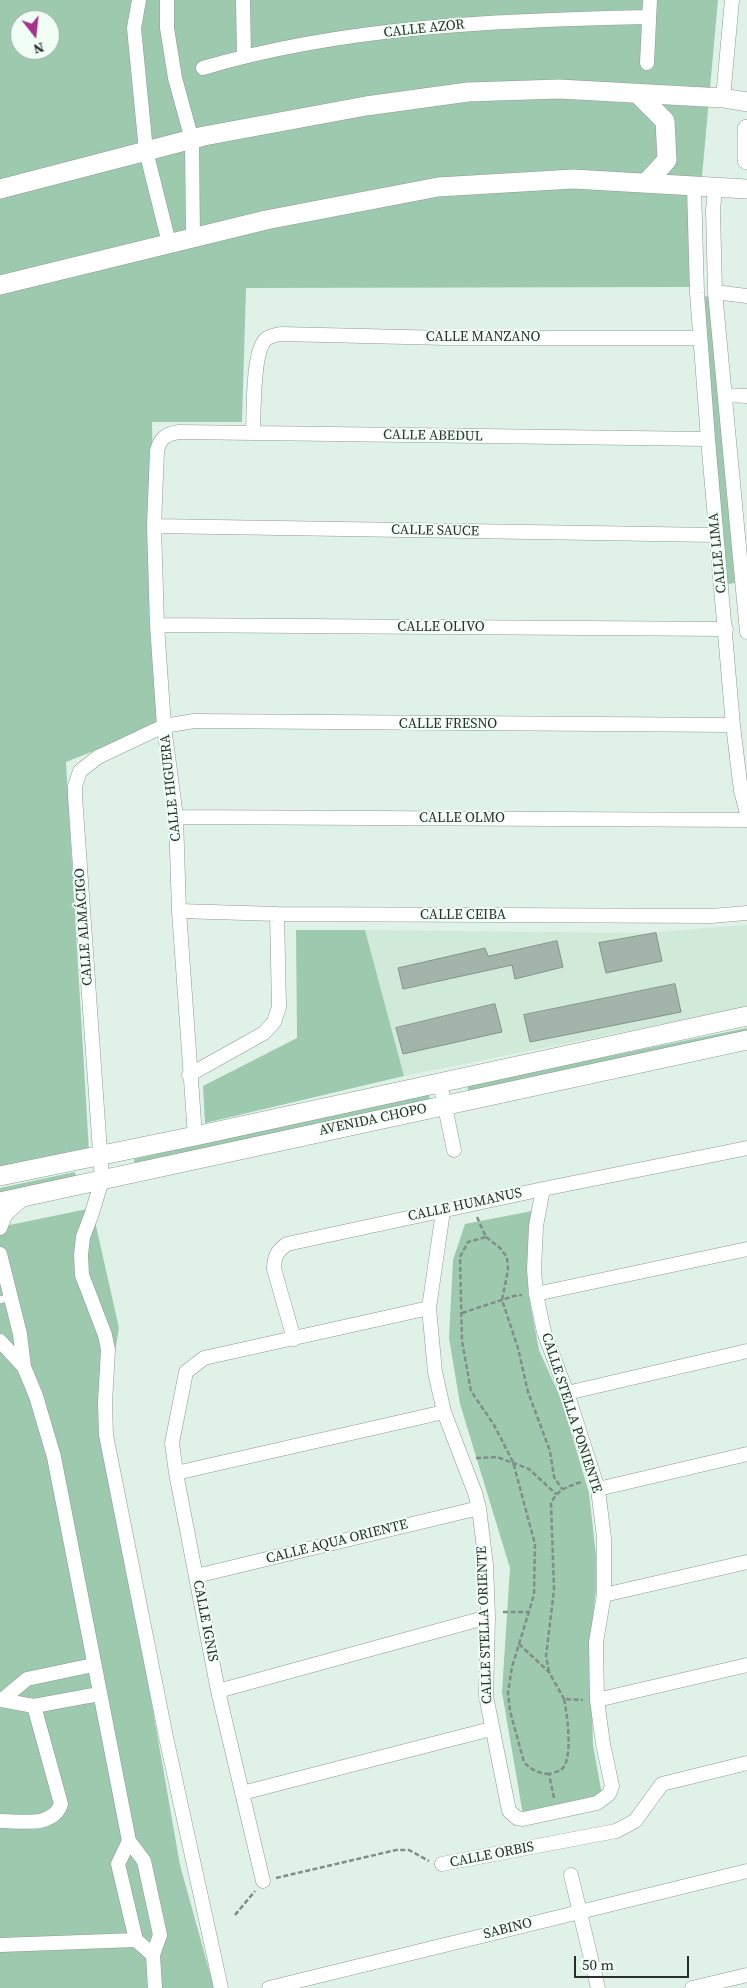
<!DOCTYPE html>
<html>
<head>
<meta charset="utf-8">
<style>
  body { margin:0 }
  #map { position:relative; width:747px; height:1988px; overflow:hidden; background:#e0f2e7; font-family:"Source Serif 4",serif }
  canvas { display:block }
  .north { position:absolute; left:10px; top:10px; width:50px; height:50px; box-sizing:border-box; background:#f0fef5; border:1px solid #a0aca5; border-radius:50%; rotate:164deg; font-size:14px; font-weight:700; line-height:20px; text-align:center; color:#29302c }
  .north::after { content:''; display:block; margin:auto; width:18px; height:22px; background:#a6328b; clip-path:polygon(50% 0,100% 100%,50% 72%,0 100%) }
  .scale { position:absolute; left:574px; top:1956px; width:115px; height:22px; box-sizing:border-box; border:2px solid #29302c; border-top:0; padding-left:6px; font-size:15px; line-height:18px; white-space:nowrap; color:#29302c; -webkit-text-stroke:4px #f0fef5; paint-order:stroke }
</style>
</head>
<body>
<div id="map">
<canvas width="747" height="1988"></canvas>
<div class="north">N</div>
<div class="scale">50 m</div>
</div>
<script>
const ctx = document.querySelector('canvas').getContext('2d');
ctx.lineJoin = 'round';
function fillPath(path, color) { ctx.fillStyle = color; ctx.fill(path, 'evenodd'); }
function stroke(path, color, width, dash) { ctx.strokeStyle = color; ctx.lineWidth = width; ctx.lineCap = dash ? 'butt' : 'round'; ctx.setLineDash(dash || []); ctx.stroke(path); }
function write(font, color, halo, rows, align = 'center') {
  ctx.font = font + ' "Source Serif 4",serif'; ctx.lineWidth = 4; ctx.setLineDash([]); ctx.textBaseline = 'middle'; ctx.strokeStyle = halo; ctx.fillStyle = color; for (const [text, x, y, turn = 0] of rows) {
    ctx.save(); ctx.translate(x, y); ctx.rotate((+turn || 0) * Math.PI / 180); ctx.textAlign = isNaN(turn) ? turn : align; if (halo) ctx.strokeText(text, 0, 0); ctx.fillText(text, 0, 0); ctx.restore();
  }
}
fillPath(new Path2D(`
  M747,925v82l-343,69 -39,-146 280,3z`), '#d0e9d9');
fillPath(new Path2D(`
  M0,0h718l-26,287 -446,1 -4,134h-90l5,304 -91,36 23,390 -89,18zM20,20h30v30h-30z
  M710,296l25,287 -7,1 -27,-287z
  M296,930h69l39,146 -199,47 -2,-37 94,-48z
  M747,1028v9l-278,57 -2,-9z
  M429,1093l1,9 -295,65 -1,-8z
  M75,1172l2,8 -77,16v-8z
  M92,1208l27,120 -16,97 77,440 34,123h-214v-761z
  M532,1211l-4,81 11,58 23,51 27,92 7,62v34l-6,56 3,100 9,50 -79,20 -21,-123 8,-124 -50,-164 -11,-66 4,-78 12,-36z`), '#9dc9af');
const building = new Path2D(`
  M656,933l6,28 -56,12 -7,-30z
  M557,941l6,26 -48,12 -3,-14 -109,24 -5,-21 87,-20 3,8z
  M675,984l6,28 -151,30 -6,-27z
  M495,1004l7,28 -99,22 -7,-26z`);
fillPath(building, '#a3b5aa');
stroke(building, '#839489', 1);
const lane = new Path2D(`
  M0,1300l10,-3`);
const street = new Path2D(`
  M139,0l-5,28 12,123 23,92
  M167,0v28l8,50 17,62 1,98
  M243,0l1,56
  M647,63l3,-63
  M203,68c141,-42 299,-48 446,-51
  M723,98l9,-98
  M694,187l3,106 11,146 25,286 8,66 6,22
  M715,188l-2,22 2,82 32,340
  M715,292l32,4
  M725,395l22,1
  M253,433c1,-19 -1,-82 13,-94 4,-3 10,-4 15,-5l166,4h253
  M154,526l562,9
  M157,625l569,4
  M176,817l571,3
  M179,911l98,3 434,2 36,-3
  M189,1075l75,-42 10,-11 5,-15 -2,-93
  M440,1083l14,67
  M195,1136l-16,-225 -3,-94 -12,-91 -7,-101 -3,-99 3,-75c3,-13 9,-17 22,-19l529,7
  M443,1211l-14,97 6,64 9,40 31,81 4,15 7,57 2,52 -2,79 23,115 8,7 6,1 74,-16 12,-9 3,-8 -9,-42 -6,-44 -1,-58 8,-47v-57l-6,-49 -31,-96 -23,-61 -8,-38 -2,-24 2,-44 7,-37
  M0,1228l6,-14 19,-17
  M0,1254l20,80 4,33 12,29 18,61 75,384 15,20 16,74 -7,20 2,33
  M536,1294l211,-45
  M294,1339l-20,-70c0,-12 3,-18 13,-25l256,-55 204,-41
  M0,1341l24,26
  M567,1393l180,-42
  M176,1473l268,-61
  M598,1489l149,-35
  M196,1576l283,-68
  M604,1595l143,-33
  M218,1691l270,-74
  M0,1700l34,6 65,-12
  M2,1700l25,-21 66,-14
  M597,1700l150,-35
  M242,1793l249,-64
  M0,1821c20,0 53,7 61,-17l-27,-98
  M129,1841l-11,23 18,76 17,15
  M442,1864l174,-33 19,-10 27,-37 85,-21
  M571,1875l27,113
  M263,1881l-45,-190 -42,-218 -4,-30 14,-71 18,-14 225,-50
  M0,1945l136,-5
  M221,1988l-55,-251 -60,-302 -1,-32 3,-53 -3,-15 -23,-60 -1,-20 2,-18 9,-24 10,-33 -27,-384v-10l5,-15 18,-14 66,-31 30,-5 539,4
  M269,1988l478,-117
  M692,1988l55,-13`);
const secondary = new Path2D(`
  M637,93l28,28 2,39 -21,23
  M747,129v31
  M0,189l204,-53 162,-30 102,-14 91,-3 164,9 24,4
  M0,285l266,-65 172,-33 135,-8 174,10
  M0,1176l195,-40 552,-120
  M0,1202l747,-162`);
stroke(lane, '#8b9c91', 8);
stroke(street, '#8b9c91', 15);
stroke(secondary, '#8b9c91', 20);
stroke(new Path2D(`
  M477,1217l9,20 -18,5 -8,15 2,84 9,50 23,34 19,37 22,82 -1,51 -22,72 -4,26 2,18 14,51c7,8 14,11 25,12
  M486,1237l14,11 7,9 1,13 -6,30 16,48 10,44 22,59 4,26 8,12
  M462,1313l52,-17 8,-1
  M476,1458l21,-1 32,12 27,25
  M503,1612h26
  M519,1644l30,28 15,27
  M549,1672l-3,-16 8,-66 -3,-87c7,-14 16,-16 30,-21
  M554,1798l-5,-24c3,-1 9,-2 12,-4 13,-10 6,-56 3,-71l19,1
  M276,1878l120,-28h13l20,11
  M235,1915l20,-24`), '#818e86', 2.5, [5, 2.5]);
stroke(lane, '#fff', 7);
stroke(street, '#fff', 14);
stroke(secondary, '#fff', 19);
write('14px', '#29302c', '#f0fef5', [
  ["CALLE AZOR",424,29,-6],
  ["CALLE MANZANO",483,337],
  ["CALLE ABEDUL",433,436,1],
  ["CALLE SAUCE",435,531,1],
  ["CALLE LIMA",718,553,-96],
  ["CALLE OLIVO",441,627],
  ["CALLE FRESNO",448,724],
  ["CALLE HIGUERA",171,788,-96],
  ["CALLE OLMO",462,818],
  ["CALLE CEIBA",463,915],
  ["CALLE ALMÁCIGO",84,927,-94],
  ["AVENIDA CHOPO",373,1120,-12],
  ["CALLE HUMANUS",465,1205,-12],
  ["CALLE STELLA PONIENTE",571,1413,72],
  ["CALLE AQUA ORIENTE",337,1542,-14],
  ["CALLE IGNIS",205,1621,79],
  ["CALLE STELLA ORIENTE",485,1625,-92],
  ["CALLE ORBIS",492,1855,-11],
  ["SABINO",508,1929,-14]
]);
</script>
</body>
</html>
